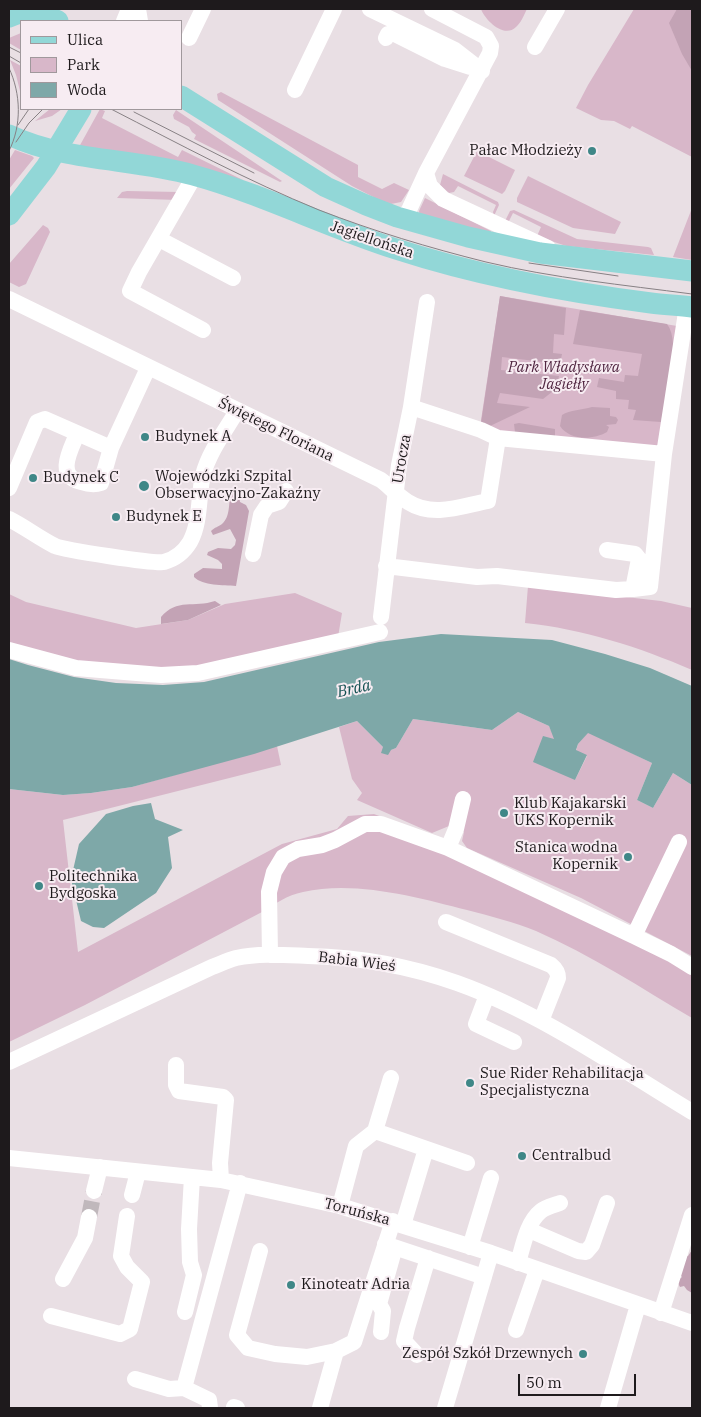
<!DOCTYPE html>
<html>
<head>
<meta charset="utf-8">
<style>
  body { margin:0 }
  #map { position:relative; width:701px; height:1417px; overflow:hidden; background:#e9dfe4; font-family:"IBM Plex Serif",serif }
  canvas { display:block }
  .frame { position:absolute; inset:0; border:10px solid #1e1a1c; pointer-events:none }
  .legend { position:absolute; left:20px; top:20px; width:162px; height:90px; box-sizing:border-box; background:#f7ecf2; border:1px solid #a0989c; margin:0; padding:6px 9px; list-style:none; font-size:15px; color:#1e1a1c }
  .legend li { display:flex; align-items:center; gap:10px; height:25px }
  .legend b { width:25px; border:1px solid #a0989c }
  .scale { position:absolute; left:518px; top:1374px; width:118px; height:22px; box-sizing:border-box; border:2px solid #1e1a1c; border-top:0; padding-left:6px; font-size:15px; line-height:18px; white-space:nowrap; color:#1e1a1c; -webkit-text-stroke:4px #f7ecf2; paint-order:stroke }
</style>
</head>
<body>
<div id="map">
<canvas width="701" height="1417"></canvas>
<div class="frame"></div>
<ul class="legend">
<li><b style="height:6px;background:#92d7d7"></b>Ulica</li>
<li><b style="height:14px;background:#d8b7c9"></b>Park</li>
<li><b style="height:14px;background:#7ea8a8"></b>Woda</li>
</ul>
<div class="scale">50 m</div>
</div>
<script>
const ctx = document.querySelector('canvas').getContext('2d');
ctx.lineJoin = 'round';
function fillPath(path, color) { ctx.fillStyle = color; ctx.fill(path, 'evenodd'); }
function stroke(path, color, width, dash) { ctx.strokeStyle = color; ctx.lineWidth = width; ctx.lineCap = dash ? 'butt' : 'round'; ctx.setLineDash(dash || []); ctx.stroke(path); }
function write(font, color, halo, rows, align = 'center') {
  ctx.font = font + ' "IBM Plex Serif",serif'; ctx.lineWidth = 4; ctx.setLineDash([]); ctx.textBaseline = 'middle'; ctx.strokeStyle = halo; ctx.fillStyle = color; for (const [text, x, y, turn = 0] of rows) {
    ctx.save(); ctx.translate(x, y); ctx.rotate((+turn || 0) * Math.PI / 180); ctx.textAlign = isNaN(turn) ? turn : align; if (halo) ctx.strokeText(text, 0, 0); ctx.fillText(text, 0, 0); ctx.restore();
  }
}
fillPath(new Path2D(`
  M481,9h46c-3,6 -6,14 -11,18 -12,12 -31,-7 -35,-18z
  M634,9h58v148l-60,-31 -2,3 -16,-8 -13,-1 -25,-12 12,-23z
  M21,33v17l-12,-7v-5z
  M10,60l11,6v29l-5,-20z
  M221,92l137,73v12l24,12 12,-6 15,7 -8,12 -10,2 -10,-3 -29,-15 -134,-86 -1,-6z
  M50,109h12l-10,7 -17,5z
  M100,109l5,2 -3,7 76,39 4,-7 61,30 -164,-33z
  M176,110l106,71 -2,1 -86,-43 2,-4 -4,-3 -3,-5 -15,-8 -1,-4z
  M15,150l17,6 2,2 -25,31v-29z
  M477,151l38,19 -10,21 -3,3 -38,-18z
  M443,174l55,28 1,3 -5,11 -1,-4 3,-7 -38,-19 -4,6 -5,1 -9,-8z
  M528,176l93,46 -6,12 -42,-6 -56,-26v-4z
  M127,191l52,1 -2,8 -60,-2 5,-6z
  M425,198l66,33 -2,4 -69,-18 -1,-6z
  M692,208v52l-19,-3z
  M514,210l63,29 71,8 3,1 3,7 -88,-9 -29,-10 4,-9 -28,-14 -4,8h-4l5,-10z
  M43,225l5,3 2,4 -24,52 -7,3 -10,-5v-18z
  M500,296l177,30 -13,128 -183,-24v-10z
  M528,586l133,15 31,7v62c-53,-23 -109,-41 -167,-47z
  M295,593l47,20 -4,24 -143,32 -103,-2 -83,-23v-50l17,8 110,26 52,-8 37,-16z
  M518,712l31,14 26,54 12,-24 -11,-5 2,-7 10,-12 64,31 -15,37 16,8 20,-35 19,12v171l-111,-58 -114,-50 -5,-7 2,-9 -15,-6 -17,7 -75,-33 5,-7 -10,-14 -13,-52 18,-6 26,26 8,3 5,-2 17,-29 79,11z
  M277,746l4,19 -218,55 15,132 204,-108 55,-15 11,-13 26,-2 77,29 241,129v46c-51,-30 -101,-63 -156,-87 -22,-9 -46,-15 -69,-21 -50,-13 -113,-30 -164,-18 -16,3 -28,12 -41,20l-177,93 -76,37v-253l54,6 28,-2 41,-6z`), '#d8b7c9');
fillPath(new Path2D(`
  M677,9h15v62l-10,-17 -13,-31z
  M500,296l66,12 -2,27 -10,-1 -1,19 9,1 -2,10 -58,-7 -1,13 58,6 -1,4h-5v5l4,1v2l-14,11 -43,-6 -3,10 33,4 -40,19 -9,-3z
  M580,310l87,14c15,19 -1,75 -6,98l-28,-2 3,-10 -8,-1 1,-9 -13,-1v-8l-19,-4 2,-9 25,4 1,-7 13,1 4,-22 -69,-10z
  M592,407l18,1v8l6,1 2,3 -2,4 -10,1 3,2 -2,5c-14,8 -37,9 -47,-6l2,-11c8,-5 20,-5 30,-8z
  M519,423l36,6v10l-40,-7 -1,-8z
  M235,491l4,5 1,6 6,3 3,6 -13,75c-13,-1 -33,0 -42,-9v-3l9,-6 19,1v-5l-4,-4 -11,-5 1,-3 10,-4 13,1 4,-4 1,-5 -6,-11 -17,6 -2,-4c4,-4 7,-4 11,-7 9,-8 6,-21 9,-31z
  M215,601l6,4 -33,15 -27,4v-7c16,-19 33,-9 54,-16z
  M692,1250v43l-5,-3 -3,-4 -4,1 -3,-6 5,-4 -4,-5 4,-16h6z`), '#c3a3b5');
fillPath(new Path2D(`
  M441,634l111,6 53,14 45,14 42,18v99l-19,-12 -20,35 -16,-8 15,-37 -64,-30 -10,11 -2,6 11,5 -12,25 -42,-18 10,-26 11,3 -5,-13 -31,-14 -26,18 -79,-11 -17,29 -5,2 -3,5 -7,-2 2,-6 -26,-26 -103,33 -122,33 -41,6 -28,2 -54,-6v-130l19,6 46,12 42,6 47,2 41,-3 175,-40z
  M151,803l4,16 28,11 -15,7 4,31 -16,25 -52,35 -11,-1 -12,-6 -10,-42 8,-35 27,-30 27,-8z`), '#7ea8a8');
stroke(new Path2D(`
  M89,1217l5,-26`), '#c0b8bc', 16, [16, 8]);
stroke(new Path2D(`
  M138,9l2,12
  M370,9l85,41 27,21
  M124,21l5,-12
  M189,38l14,-29
  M386,38l2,-4 5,-1 52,26 25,8
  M535,47l22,-38
  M295,90l39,-81
  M426,173l4,13 13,13 105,49
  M195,175l-56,97 -9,19 73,39
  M397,217l9,-3 3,-4 17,-37 64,-120 1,-7 -5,-9 -54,-28
  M159,239l74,39
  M9,299l372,181c9,7 17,16 27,22 25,16 54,4 80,-1l10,-63
  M411,407l70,23 17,8 166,16 23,-148
  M77,434c-6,15 -22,42 4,48 6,2 14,3 20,1l10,-35
  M9,488l28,-66 8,-3 66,29 37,-80
  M9,519c16,8 30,19 46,27 9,4 100,18 109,16 11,-3 20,-10 26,-20 11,-20 8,-46 13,-67 6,-23 22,-44 34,-64
  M253,554l8,-39 6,-9 12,-4 7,-11
  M386,566l91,11 20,-1 119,14 17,-1 6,-30 -4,-5 -28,-4
  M633,589l17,-2 14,-133
  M381,617l18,-152 12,-58 16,-105
  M9,650l67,18 85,7 37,-2 182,-41
  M448,848l8,-19 7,-30
  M446,922l105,43c5,4 7,7 7,13l-17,43
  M634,936l45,-94
  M270,955l-1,-63 5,-20 9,-15 15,-8 24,-4 13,-5 30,-16h16l67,24 186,88 37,18 21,13
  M487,995l-11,29 38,18
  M9,1062l203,-95c8,-3 16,-7 24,-9 24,-5 48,-3 72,-2 50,1 101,10 149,27 84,30 159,83 235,129
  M176,1065v20l3,6 44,6 3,3 -6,63 1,17
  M375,1131l92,32
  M9,1158l212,22 119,26 151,47 201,70
  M94,1191l6,-24
  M132,1195l6,-23
  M340,1206l16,-60 19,-15 16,-53
  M403,1225l23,-76
  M529,1230l49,21 8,1 6,-7 15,-42
  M385,1244l99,33
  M470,1247l21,-69
  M260,1251l-23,84 11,13 27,6 32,3 29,-6
  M518,1263c5,-17 9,-41 23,-52 5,-4 13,-6 19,-8
  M63,1279l22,-41 4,-21
  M185,1312l9,-37 -4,-13 -1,-33 3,-52
  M661,1313l31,-98
  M51,1316l69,18 10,-5 12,-47 -15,-15 -6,-11 6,-40
  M516,1330l21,-60
  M381,1332l2,-21 -4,-7 14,-50
  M417,1355l-13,-14 3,-13 21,-70
  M135,1379l34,10 15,-1 25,12 1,8
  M184,1388l56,-205
  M234,1407l3,1
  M320,1408l16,-57 18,-9 39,-121
  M445,1408l46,-155
  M608,1408l30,-103`), '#fff', 16);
stroke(new Path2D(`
  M9,17c21,-9 29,-6 49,4
  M181,96l145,91 40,18 31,12 71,20 72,16 152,18
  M9,135c58,27 124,23 184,40 69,19 134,52 203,74 83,27 169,43 255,54 14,2 27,2 41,4
  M9,215l37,-48 35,-58`), '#92d7d7', 21);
stroke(new Path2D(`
  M9,47l12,6
  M9,56l12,7
  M9,68c12,26 13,57 0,83
  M111,109c68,35 137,72 208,101 54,21 111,38 167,52 67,16 138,23 206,32
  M134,112l120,61
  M18,125l11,-16
  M16,142l13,-19 14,-14
  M529,263l89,13`), '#878084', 1);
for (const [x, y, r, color] of [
  [592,151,5,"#3f8787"],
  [145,437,5,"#3f8787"],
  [33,478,5,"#3f8787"],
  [144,486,6,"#3f8787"],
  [116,517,5,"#3f8787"],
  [504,813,5,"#3f8787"],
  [628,857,5,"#3f8787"],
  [39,886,5,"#3f8787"],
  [470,1083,5,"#3f8787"],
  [522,1156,5,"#3f8787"],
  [291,1285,5,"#3f8787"],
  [583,1354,5,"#3f8787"]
]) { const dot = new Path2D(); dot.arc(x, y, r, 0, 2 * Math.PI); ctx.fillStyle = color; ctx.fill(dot); stroke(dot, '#f7ecf2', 2); }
write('15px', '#1e1a1c', '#f7ecf2', [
  ["Pałac Młodzieży",582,151,"right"],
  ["Budynek A",155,437],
  ["Wojewódzki Szpital",155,477],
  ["Obserwacyjno-Zakaźny",155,494],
  ["Budynek C",43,478],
  ["Budynek E",126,517],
  ["Klub Kajakarski",514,804],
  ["UKS Kopernik",514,821],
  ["Stanica wodna",618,848,"right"],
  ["Kopernik",618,865,"right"],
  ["Politechnika",49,877],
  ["Bydgoska",49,894],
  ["Sue Rider Rehabilitacja",480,1074],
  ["Specjalistyczna",480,1091],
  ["Centralbud",532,1156],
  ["Kinoteatr Adria",301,1285],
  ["Zespół Szkół Drzewnych",573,1354,"right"]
], 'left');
write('15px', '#1e1a1c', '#f7ecf2', [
  ["Jagiellońska",372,240,19],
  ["Świętego Floriana",276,430,26],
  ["Urocza",402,459,-80],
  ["Babia Wieś",357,962,7],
  ["Toruńska",357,1212,15]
]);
write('italic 15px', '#502540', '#f7ecf2', [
  ["Park Władysława",564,368],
  ["Jagiełły",564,385]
]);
write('italic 16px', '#114f50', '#f7ecf2', [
  ["Brda",354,689,-13]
]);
</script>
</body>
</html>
